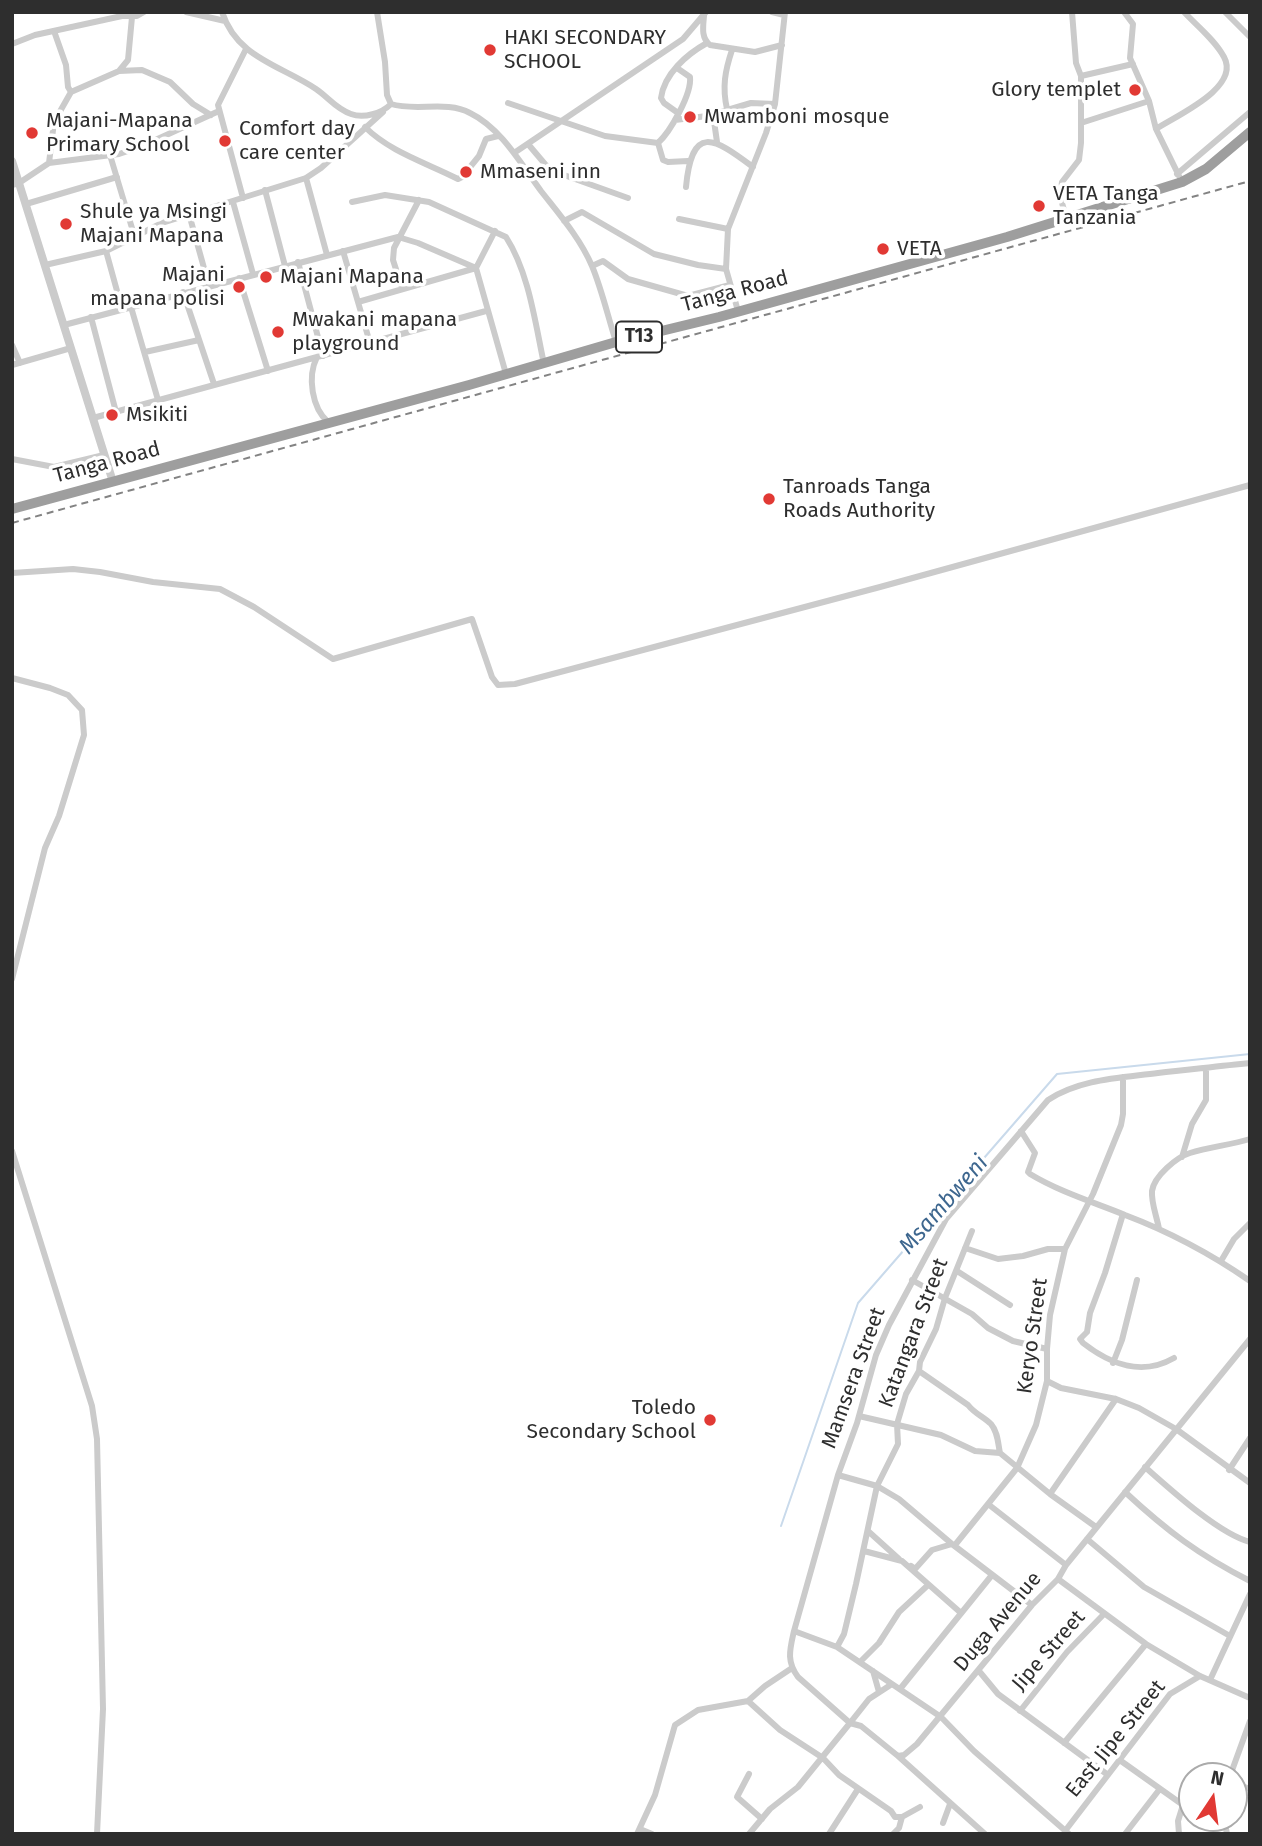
<!DOCTYPE html>
<html>
<head>
<meta charset="utf-8">
<style>
  body { margin:0 }
  #map { position:relative; width:1262px; height:1846px; overflow:hidden; background:#fff; font-family:"Fira Sans",sans-serif }
  canvas { display:block }
  .frame { position:absolute; inset:0; border:14px solid #2e2e2e; pointer-events:none }
  .north { position:absolute; left:1178px; top:1762px; width:70px; height:70px; box-sizing:border-box; background:#fff; border:2px solid #ababab; border-radius:50%; rotate:13deg; font-size:19px; font-weight:700; line-height:28px; text-align:center; color:#2e2e2e }
  .north::after { content:''; display:block; margin:auto; width:24px; height:32px; background:#e13934; clip-path:polygon(50% 0,100% 100%,50% 72%,0 100%) }
</style>
</head>
<body>
<div id="map">
<canvas width="1262" height="1846"></canvas>
<div class="frame"></div>
<div class="north">N</div>
</div>
<script>
const ctx = document.querySelector('canvas').getContext('2d');
ctx.lineJoin = 'round';
function stroke(path, color, width, dash) { ctx.strokeStyle = color; ctx.lineWidth = width; ctx.lineCap = dash ? 'butt' : 'round'; ctx.setLineDash(dash || []); ctx.stroke(path); }
function write(font, color, halo, rows, align = 'center') {
  ctx.font = font + ' "Fira Sans",sans-serif'; ctx.lineWidth = 7; ctx.setLineDash([]); ctx.textBaseline = 'middle'; ctx.strokeStyle = halo; ctx.fillStyle = color; for (const [text, x, y, turn = 0] of rows) {
    ctx.save(); ctx.translate(x, y); ctx.rotate((+turn || 0) * Math.PI / 180); ctx.textAlign = isNaN(turn) ? turn : align; if (halo) ctx.strokeText(text, 0, 0); ctx.fillText(text, 0, 0); ctx.restore();
  }
}
stroke(new Path2D(`
  M781,1526l77,-223 199,-229 193,-20`), '#c9daeb', 2);
stroke(new Path2D(`
  M186,12l39,9
  M222,12c15,46 58,53 94,77 12,8 20,20 35,25 13,5 31,-1 40,-10
  M377,12l8,50 2,33 4,9c25,8 55,-4 79,9 31,15 51,51 71,78 18,23 39,47 51,75 10,24 16,51 24,76
  M772,12l12,3
  M1124,12l9,12 -3,34 19,43 7,28 26,53
  M1225,12l25,25
  M704,16c-1,11 -3,22 6,29l45,7 27,-7
  M54,31l12,34 2,22 3,5
  M12,44l23,-9 87,-19h15l7,-4
  M119,71l23,-1 28,12 23,22 18,11
  M1081,76l52,-12
  M508,103l97,33 53,7c12,-11 34,-49 32,-66l-13,-9
  M727,109c-5,-22 -2,-38 5,-59
  M678,113l-14,-10 -3,-5c3,-24 26,-44 46,-55
  M713,114l4,28
  M675,120l32,-4 44,-13 24,1
  M1081,123l68,-22
  M365,127c25,25 62,36 93,52l4,-2 17,-21 7,-17 12,-3
  M1156,129c19,-13 85,-41 68,-72 -9,-17 -27,-31 -40,-45
  M658,143l5,17 5,2 20,-1
  M528,144l22,26 78,28
  M514,153l169,-114 23,-27
  M110,155l25,83
  M49,163l5,-41 17,-30 48,-21 9,-11 4,-43
  M1177,174l73,-62
  M306,178l21,77
  M12,185l7,-2 30,-20 70,-9 21,-7 79,-36
  M686,187c6,-63 27,-50 67,-20
  M265,190l20,76
  M243,198l-25,-93 28,-56
  M233,202l20,72
  M352,202l33,-7 44,7 77,35c23,36 29,85 38,127
  M26,204l91,-27
  M189,214l20,72
  M1066,218l-6,-23 2,-13 17,-22 2,-17v-67l-5,-13 -4,-51
  M679,219l49,10
  M564,221l18,-9 72,42 44,11 28,4
  M343,251l27,92
  M298,262l25,94
  M45,265l61,-14
  M592,266l11,-5 25,18 60,17 42,-11
  M239,278l29,93
  M402,288l-9,-28 1,-12 25,-48
  M183,292l31,92
  M358,302l118,-34 19,-37
  M131,307l27,93
  M122,309l-16,-58 56,-28 144,-45 15,-10 62,-56
  M738,311l-12,-42 2,-40 38,-96 9,-29 10,-92
  M91,317l25,95
  M64,325l334,-88 20,6 58,25 30,106
  M12,345l8,18
  M145,352l54,-12
  M317,357c-10,20 -5,51 11,65
  M12,365l59,-17
  M93,418l393,-107
  M12,459l42,8 50,-12
  M12,573l61,-4 27,3 53,10 67,7 34,18 79,52 139,-40 20,58 6,8 17,-1 365,-97 370,-102
  M12,678l38,10 18,7 14,15 2,25 -25,81 -14,32 -33,131
  M1021,1131l14,22 -7,19 2,2c30,18 63,28 95,41 45,17 86,39 125,66
  M12,1151l80,255 5,33 6,270 -6,125
  M1182,1157l10,-33 14,-24v-32
  M1123,1214l-18,59 -15,40 -3,19 -7,7 3,4c27,21 58,34 91,15
  M1159,1229c-2,-12 -8,-26 -7,-38 2,-15 25,-34 38,-38 19,-6 40,-8 60,-14
  M965,1248l33,11 25,-3 25,-7h17
  M1221,1261l13,-22 16,-16
  M957,1271l53,34
  M912,1280l60,34 16,14 25,13 34,8
  M1113,1363l9,-23 15,-60
  M919,1371l49,34c7,9 16,12 23,19 7,8 7,20 9,29
  M1047,1381l14,7 55,11 23,9 37,21 74,54
  M859,1416l82,19 34,16 25,2 50,41 46,33
  M1145,1467c25,22 74,67 105,75
  M1229,1470l21,-32
  M838,1475l39,11 22,13 53,45 80,61
  M1125,1492c42,39 74,63 125,89
  M1050,1494l66,-95
  M988,1504l78,61
  M868,1531l31,28
  M1087,1539l57,48 86,49
  M955,1545l62,-77 19,-43 11,-44v-32l3,-34 15,-66 28,-55 28,-69 2,-11v-37
  M864,1551l38,10 59,52
  M911,1566l4,3 17,-19 20,-6
  M1058,1579l88,65 54,32 50,22
  M794,1631l43,16 55,37
  M837,1647l7,-13 12,-50 21,-98 21,-42 -1,-20 9,-30 13,-23 1,-9 16,-33 9,-31 27,-67
  M861,1661l18,-18 20,-31 28,-26
  M873,1671l6,21
  M979,1671l19,23 110,81
  M1210,1680l40,-86
  M900,1689l92,-114
  M748,1701l32,29 43,28 16,17 52,36 4,6h7
  M1020,1711l47,-59 37,-38
  M1064,1743l82,-99
  M898,1756l87,78
  M1121,1761l62,44 9,-1
  M749,1774l-12,23 25,22
  M1230,1776l20,-55
  M1234,1783l16,6
  M1224,1818l3,16
  M943,1823l7,-19
  M640,1829l12,5
  M1065,1831l105,-137 30,-18
  M637,1834l18,-39 20,-70 23,-15 50,-9 17,-15 27,-18
  M749,1834l21,-25 28,-22 52,-64 11,3 37,30 6,-1 13,-11 115,-139 26,-26 8,-14 184,-226
  M829,1834l29,-45
  M893,1834l6,-6 3,-11 18,-10
  M1069,1834l-95,-83 -33,-34 -49,-33 -23,15 -19,24 -52,-46c-12,-16 -8,-28 -4,-46l44,-156 19,-52 19,-68 13,-30 57,-106 102,-119c32,-21 72,-22 110,-27 30,-3 61,-7 92,-10
  M1125,1834l34,-44
  M1179,1834l-1,-13 5,-16`), '#cbcbcb', 6);
stroke(new Path2D(`
  M12,161l101,321`), '#cbcbcb', 8);
stroke(new Path2D(`
  M12,509l457,-124 147,-43 103,-25 288,-80 175,-55 24,-13 44,-37`), '#9e9e9e', 10);
stroke(new Path2D(`
  M12,523l1238,-342`), '#838383', 2, [7, 5]);
for (const [x, y, r, color] of [
  [490,50,7,"#e13934"],
  [1135,90,7,"#e13934"],
  [690,117,7,"#e13934"],
  [32,133,7,"#e13934"],
  [225,141,7,"#e13934"],
  [466,172,7,"#e13934"],
  [1039,206,7,"#e13934"],
  [66,224,7,"#e13934"],
  [883,249,7,"#e13934"],
  [266,277,7,"#e13934"],
  [239,287,7,"#e13934"],
  [278,332,7,"#e13934"],
  [112,415,7,"#e13934"],
  [769,499,7,"#e13934"],
  [710,1420,7,"#e13934"]
]) { const dot = new Path2D(); dot.arc(x, y, r, 0, 2 * Math.PI); ctx.fillStyle = color; ctx.fill(dot); stroke(dot, '#fff', 2.5); }
for (const [x, y, w] of [
  [639,337,46]
]) { const box = new Path2D(); box.roundRect(x - w / 2, y - 15.5, w, 31, 5); ctx.fillStyle = '#fff'; ctx.fill(box); stroke(box, '#2e2e2e', 2); }
write('bold 19px', '#2e2e2e', null, [
  ["T13",639,337]
]);
write('21px', '#2e2e2e', '#fff', [
  ["HAKI SECONDARY",504,38],
  ["SCHOOL",504,62],
  ["Glory templet",1121,90,"right"],
  ["Mwamboni mosque",704,117],
  ["Majani-Mapana",46,121],
  ["Primary School",46,145],
  ["Comfort day",239,129],
  ["care center",239,153],
  ["Mmaseni inn",480,172],
  ["VETA Tanga",1053,194],
  ["Tanzania",1053,218],
  ["Shule ya Msingi",80,212],
  ["Majani Mapana",80,236],
  ["VETA",897,249],
  ["Majani",225,275,"right"],
  ["mapana polisi",225,299,"right"],
  ["Majani Mapana",280,277],
  ["Mwakani mapana",292,320],
  ["playground",292,344],
  ["Msikiti",126,415],
  ["Tanroads Tanga",783,487],
  ["Roads Authority",783,511],
  ["Toledo",696,1408,"right"],
  ["Secondary School",696,1432,"right"]
], 'left');
write('21px', '#2e2e2e', '#fff', [
  ["Tanga Road",735,292,-15],
  ["Tanga Road",107,463,-15],
  ["Katangara Street",914,1333,-69],
  ["Keryo Street",1033,1336,-82],
  ["Mamsera Street",854,1378,-70],
  ["Duga Avenue",998,1622,-50],
  ["Jipe Street",1049,1651,-49],
  ["East Jipe Street",1116,1739,-51]
]);
write('italic 23px', '#3e678f', '#fff', [
  ["Msambweni",944,1205,-49]
]);
</script>
</body>
</html>
